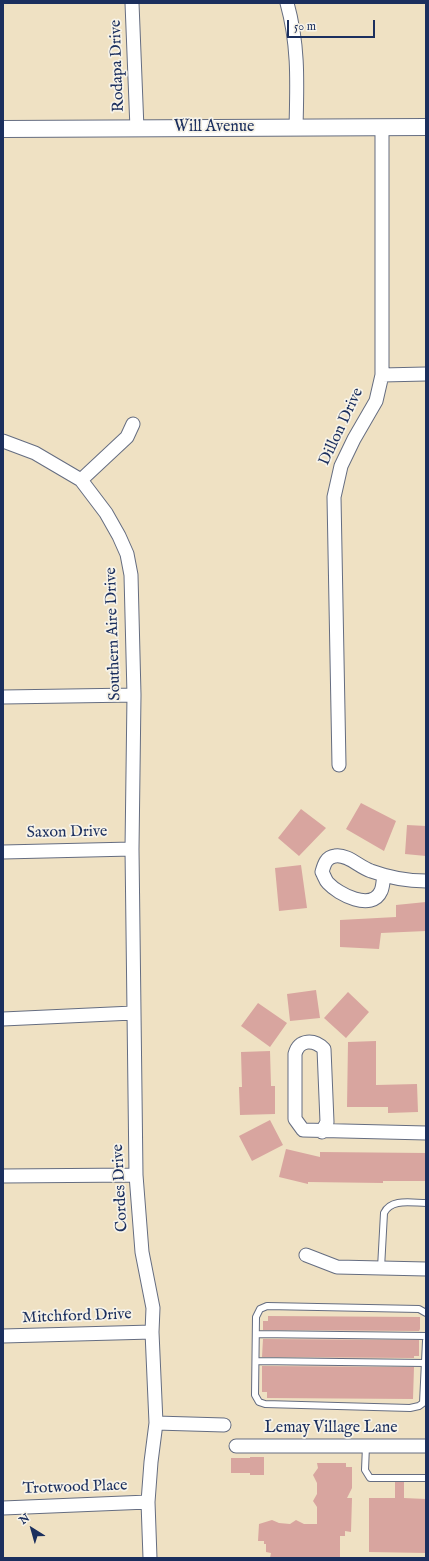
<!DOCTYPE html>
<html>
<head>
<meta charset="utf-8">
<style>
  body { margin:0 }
  #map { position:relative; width:429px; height:1561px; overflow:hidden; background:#efe1c3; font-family:"IM FELL English",serif }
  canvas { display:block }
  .frame { position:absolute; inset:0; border:4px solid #1b2f5e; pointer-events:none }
  .north { position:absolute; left:12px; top:1509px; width:40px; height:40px; -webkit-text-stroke:3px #f7f3e8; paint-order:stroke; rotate:323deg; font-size:11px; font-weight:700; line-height:16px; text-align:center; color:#1b2f5e }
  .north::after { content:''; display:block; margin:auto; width:14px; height:18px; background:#1b2f5e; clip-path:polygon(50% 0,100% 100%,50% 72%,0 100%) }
  .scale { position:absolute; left:287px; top:20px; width:88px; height:18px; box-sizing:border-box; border:2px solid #1b2f5e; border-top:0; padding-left:5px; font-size:12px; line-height:14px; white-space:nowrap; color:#1b2f5e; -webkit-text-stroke:3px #f7f3e8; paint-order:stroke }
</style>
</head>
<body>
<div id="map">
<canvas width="429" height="1561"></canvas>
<div class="frame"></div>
<div class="north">N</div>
<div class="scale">50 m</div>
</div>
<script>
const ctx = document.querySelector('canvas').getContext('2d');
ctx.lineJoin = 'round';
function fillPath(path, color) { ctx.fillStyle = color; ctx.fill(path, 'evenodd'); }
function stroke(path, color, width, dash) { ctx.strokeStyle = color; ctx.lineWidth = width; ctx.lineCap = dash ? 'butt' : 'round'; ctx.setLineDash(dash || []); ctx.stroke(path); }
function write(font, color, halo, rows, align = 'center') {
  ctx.font = font + ' "IM FELL English",serif'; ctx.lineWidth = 3.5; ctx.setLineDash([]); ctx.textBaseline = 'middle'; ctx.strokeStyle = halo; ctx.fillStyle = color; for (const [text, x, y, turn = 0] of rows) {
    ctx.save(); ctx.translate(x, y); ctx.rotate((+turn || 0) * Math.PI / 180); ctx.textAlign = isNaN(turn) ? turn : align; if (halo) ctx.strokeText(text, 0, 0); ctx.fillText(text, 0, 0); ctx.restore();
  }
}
fillPath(new Path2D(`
  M361,803l35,18 -12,30 -38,-22z
  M301,809l25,19 -27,28 -21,-18z
  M407,825l19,1v30l-21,-2z
  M301,865l6,43 -28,3 -4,-43z
  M426,902v29l-45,2 -2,16 -39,-2v-27l56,-3v-12z
  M316,990l4,28 -30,3 -3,-27z
  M348,992l21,20 -23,26 -22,-20z
  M258,1003l29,20 -17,24 -29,-21z
  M376,1041v44l41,-1 1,28 -30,1v-6h-41l1,-65z
  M270,1051l1,35h4v28l-35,1 -1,-28h3l-1,-35z
  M270,1120l13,25 -31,16 -13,-25z
  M286,1149l34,8v-5l106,1v28h-43v2l-75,-1v2l-29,-7z
  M268,1316l152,1v12l-1,2 -156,-1v-9h5z
  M263,1339l156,1v16h-5v2l-152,-1z
  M262,1366l152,1 -1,32 -146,-1v-6h-5z
  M250,1457h14v18h-14v-2h-19v-15h19z
  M317,1463h29v4h6v21l-5,10h5l-1,34 -6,-1v5h-5v22h-70l1,-5 -5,-1v-8h-2v-3h-6l1,-17 13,-4 7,3 11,1 6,-4 8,4h13v-17l-4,-6 4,-7v-11l-4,-8 5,-7z
  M395,1482h9v16l22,1v54l-57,-1v-54h26z`), '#d8a59f');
const service = new Path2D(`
  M381,1268l3,-55c7,-15 28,-10 42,-10
  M426,1313l-7,-4 -152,-3 -7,3 -4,8 -1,78 4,7 6,2 145,4 9,-2 4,-3 3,-62
  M256,1334l170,2
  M256,1361l169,2
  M366,1446l-1,24 5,8h56`);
const minor = new Path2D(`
  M132,3l5,126
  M287,3c12,43 10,81 9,125
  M382,375l44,-1
  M3,441l32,12 46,27 25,33 13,23 8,18 4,21 3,120 -2,154 4,326 6,77 11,56 -1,24 4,91 -5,39 -3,40 2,56
  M81,480l46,-43 6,-13
  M3,697l131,-2
  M339,765l-5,-268 7,-31 13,-27 22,-38 6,-26v-248
  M3,852l129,-3
  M384,875c-1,5 -1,12 -3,16 -9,21 -43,3 -53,-8 -3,-3 -4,-8 -6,-11 2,-7 4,-15 13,-16 13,-2 24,11 36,15 19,7 35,10 55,10
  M3,1019l130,-6
  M322,1132l5,-10 -3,-73c-10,-10 -25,-10 -29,5v65l8,11 123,3
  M3,1176l133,-1
  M306,1255l31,12 89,2
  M3,1336l149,-4
  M156,1423l68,2
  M236,1446h190
  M3,1508l145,-6`);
const tertiary = new Path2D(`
  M3,129l423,-2`);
stroke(service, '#656d81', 8);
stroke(minor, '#656d81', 15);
stroke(tertiary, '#656d81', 18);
stroke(service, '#fff', 6);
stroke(minor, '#fff', 13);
stroke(tertiary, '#fff', 16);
write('16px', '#1b2f5e', '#f7f3e8', [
  ["Rodapa Drive",118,66,-92],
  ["Will Avenue",214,128],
  ["Dillon Drive",342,427,-65],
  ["Southern Aire Drive",114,634,-92],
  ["Saxon Drive",67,833,-1],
  ["Cordes Drive",121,1188,-93],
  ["Mitchford Drive",77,1317,-2],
  ["Lemay Village Lane",331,1429],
  ["Trotwood Place",75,1488,-2]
]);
</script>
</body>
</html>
